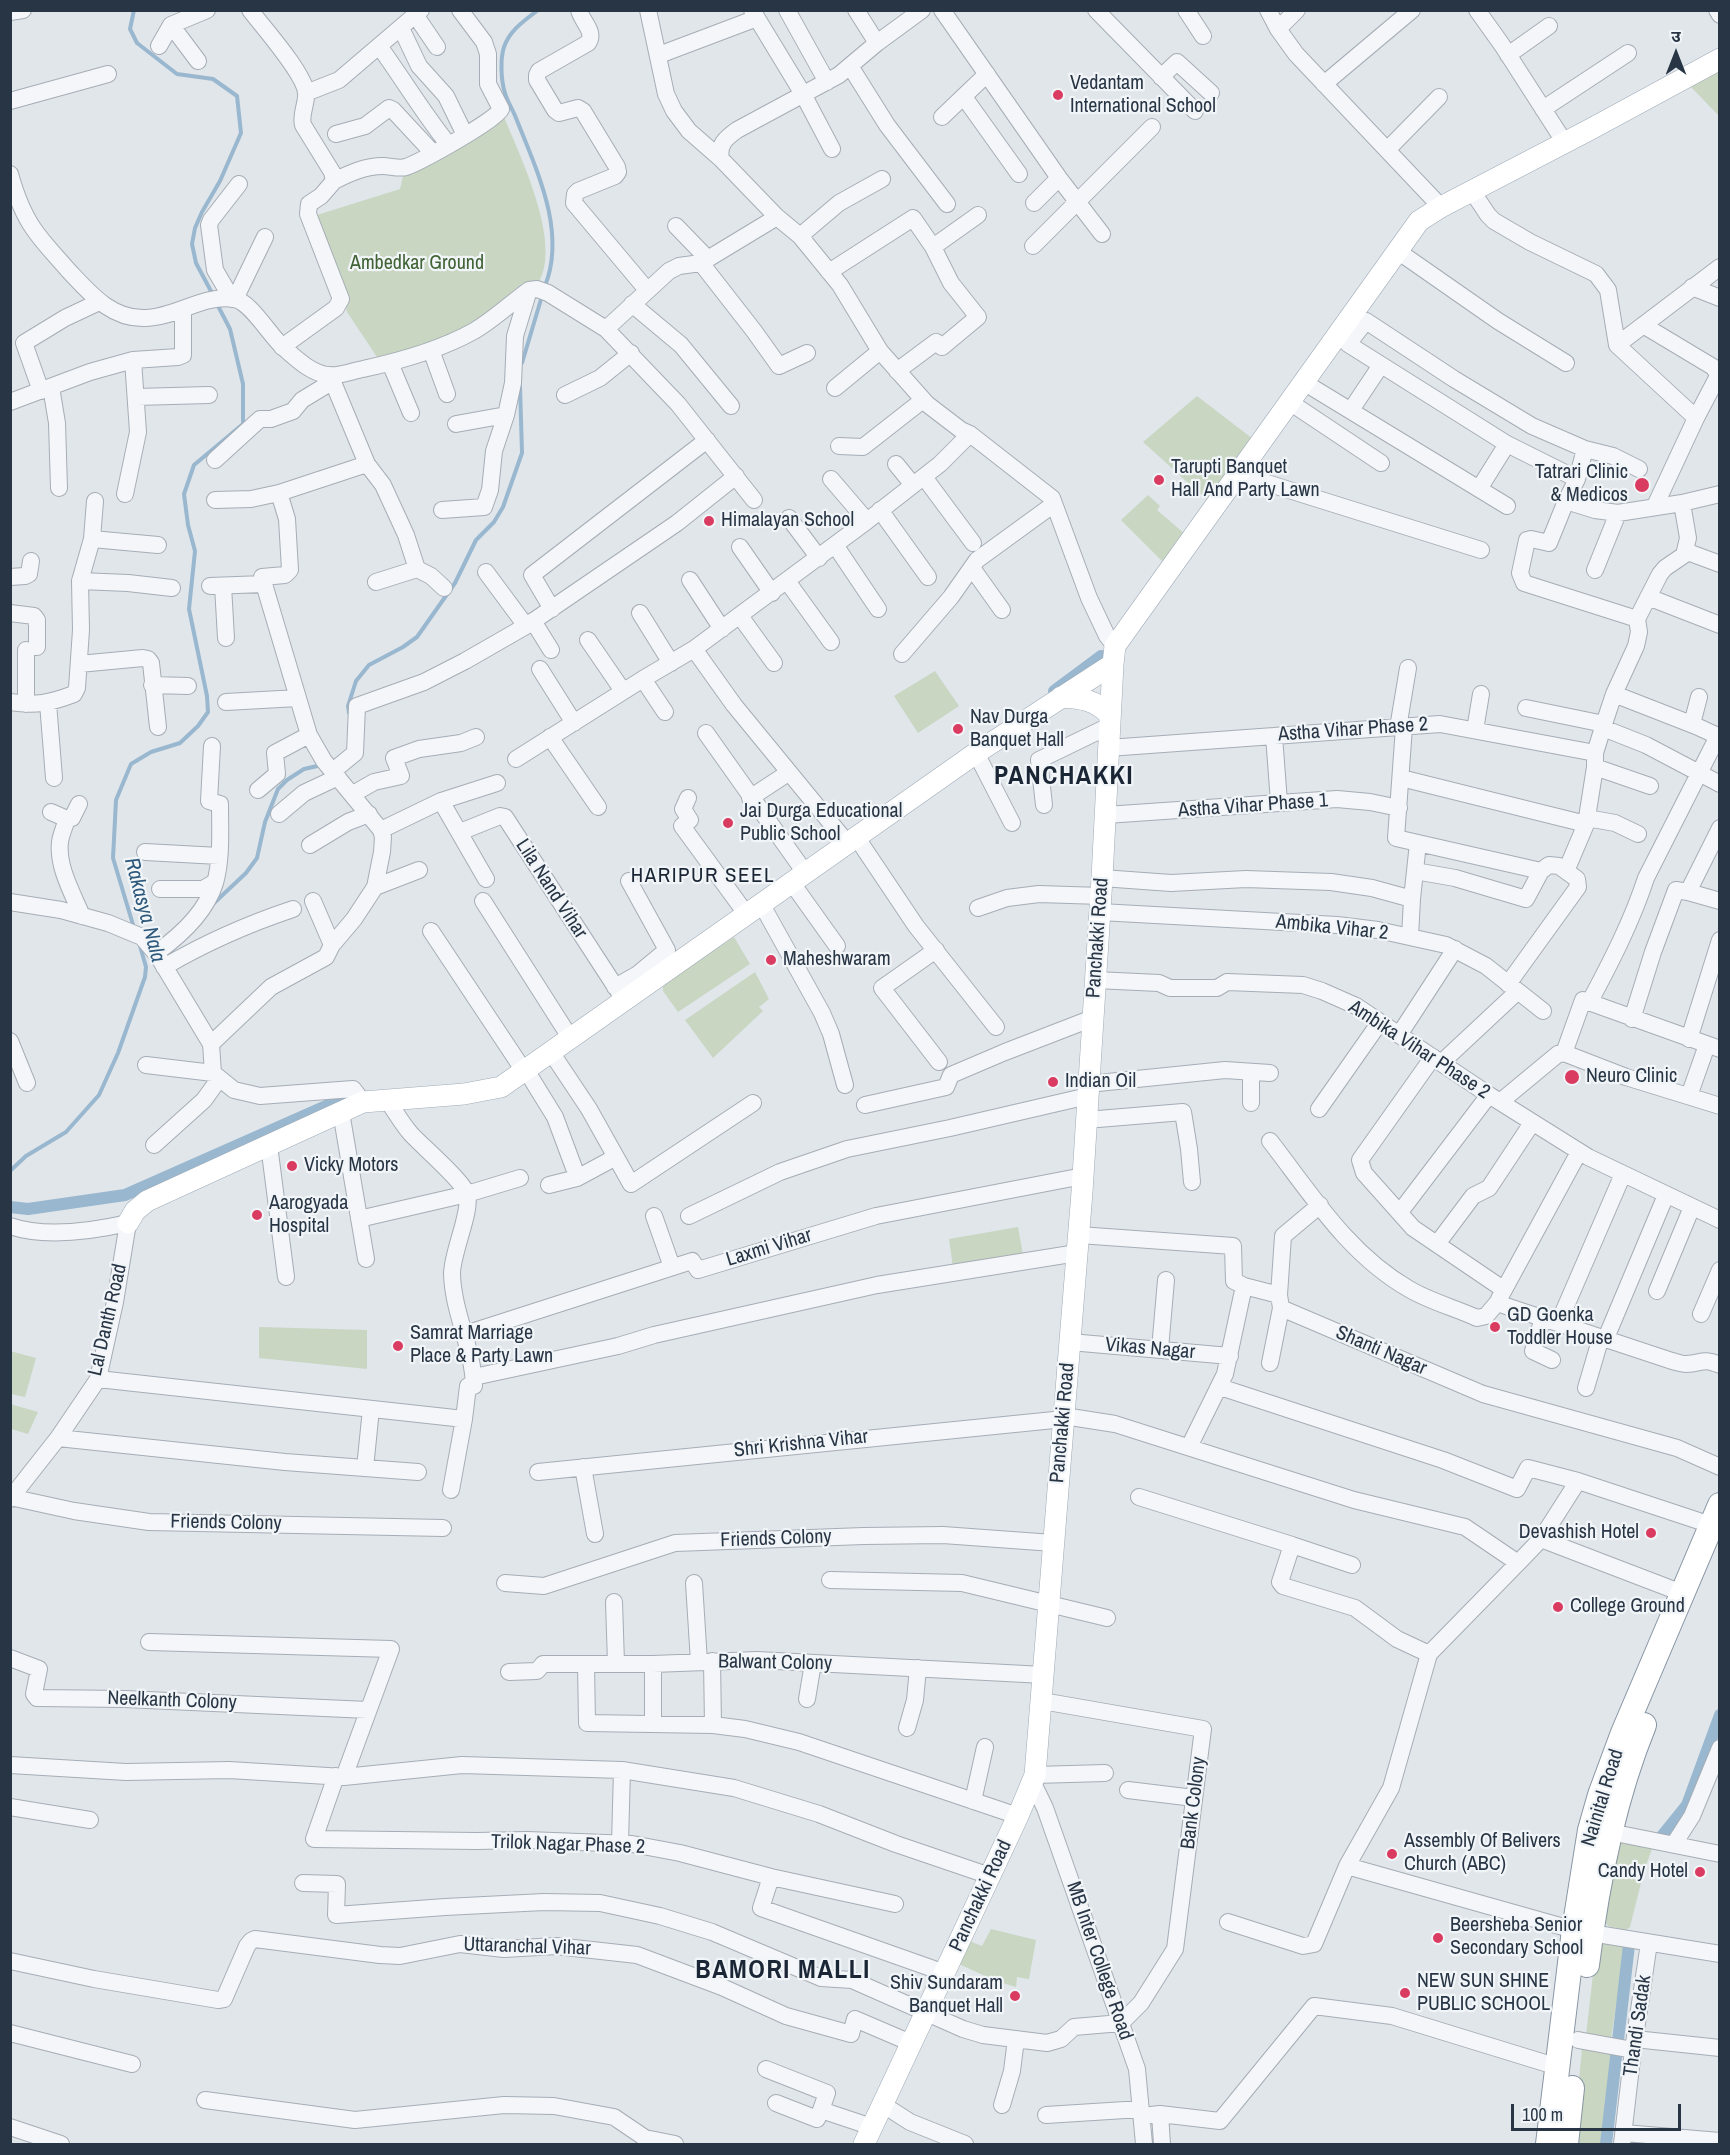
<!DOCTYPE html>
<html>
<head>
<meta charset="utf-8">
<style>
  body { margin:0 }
  #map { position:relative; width:1730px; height:2155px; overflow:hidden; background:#e1e6eb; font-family:"Archivo Narrow","Noto Sans Devanagari",sans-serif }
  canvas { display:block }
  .frame { position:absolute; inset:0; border:12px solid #283545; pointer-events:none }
  .north { position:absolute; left:1646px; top:24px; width:60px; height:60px; -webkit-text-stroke:4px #f1f5f8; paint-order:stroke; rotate:0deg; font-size:16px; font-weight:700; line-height:24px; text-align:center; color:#283545 }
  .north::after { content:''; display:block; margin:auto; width:21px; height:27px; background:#283545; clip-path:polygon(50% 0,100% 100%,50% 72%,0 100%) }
  .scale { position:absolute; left:1511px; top:2104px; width:170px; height:27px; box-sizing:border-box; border:3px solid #283545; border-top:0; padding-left:8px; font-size:18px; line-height:21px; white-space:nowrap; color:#283545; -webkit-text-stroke:4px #f1f5f8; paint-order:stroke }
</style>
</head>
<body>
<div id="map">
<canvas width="1730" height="2155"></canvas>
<div class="frame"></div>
<div class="north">उ</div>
<div class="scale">100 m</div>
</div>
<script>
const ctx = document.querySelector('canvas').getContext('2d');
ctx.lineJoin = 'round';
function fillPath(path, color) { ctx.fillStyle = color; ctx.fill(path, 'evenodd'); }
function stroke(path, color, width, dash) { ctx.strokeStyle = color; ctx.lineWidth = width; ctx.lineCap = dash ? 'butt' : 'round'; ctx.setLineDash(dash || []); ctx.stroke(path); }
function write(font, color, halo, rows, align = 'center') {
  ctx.font = font + ' "Archivo Narrow",sans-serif'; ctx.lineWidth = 4.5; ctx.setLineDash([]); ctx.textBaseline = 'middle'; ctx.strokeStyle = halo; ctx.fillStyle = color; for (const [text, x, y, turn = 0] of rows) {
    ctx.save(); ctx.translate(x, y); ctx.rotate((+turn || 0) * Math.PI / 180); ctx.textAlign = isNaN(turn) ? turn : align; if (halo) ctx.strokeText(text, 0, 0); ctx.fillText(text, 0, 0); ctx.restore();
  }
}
fillPath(new Path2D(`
  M1719,70v46l-29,-30z
  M504,117c16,39 58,125 35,165l-16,1 -52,42 -49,21 -45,11 -30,-45 -3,-17 -27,-80 83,-26 4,-17z
  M1197,396l56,43 -46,61 -64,-58z
  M1148,495l12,11 -3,4 28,24 -21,29 -43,-43z
  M935,671l24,35 -41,27 -24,-37z
  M734,937l16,27 -72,48 -15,-21v-7z
  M755,972l14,27 -10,8 4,4 -50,47 -28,-38z
  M1018,1227l5,28 -70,12 -4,-28z
  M259,1327l108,3v39l-108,-11z
  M10,1351l26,7 -11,39 -14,-3z
  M10,1404l28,8 -10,22 -17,-5z
  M1619,1842l34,4 -9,25 -14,56 -4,3 -18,-4 -3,-4z
  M991,1929l45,11 -7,39 -12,-2 -1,10 -20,-6 -37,-17 10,-23 13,5z
  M1597,1940l28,5 -14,94 -25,-4z
  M1582,2049l30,3 -9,92 -30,-1z`), '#c8d6c2');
stroke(new Path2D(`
  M134,10l-4,19 7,14 40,31 36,5 24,17 4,37 -21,48 -18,31 -7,16 -3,16 4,19 17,32
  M538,10c-14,11 -28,20 -34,37 -4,12 -3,34 1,46 2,8 8,17 11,25 20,51 51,113 29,168
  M522,363l20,-67
  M349,713l-1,-7 8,-25 13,-16 34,-18 14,-10 38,-54 21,-43 18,-18 9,-15 19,-54 -2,-67
  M213,904l33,-31 11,-15 8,-36 13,-33 9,-9 17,-11 18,-4
  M134,928l-21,-70 3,-58 15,-36 20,-12 29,-9 18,-17 10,-14 -1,-16 -18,-87 6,-58 -7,-26 -4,-31 10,-29 49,-41v-40l-13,-55 -13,-25
  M10,1171l16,-15 40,-24 33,-37 19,-42 27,-76 1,-10 -6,-21`), '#99b7ce', 4);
stroke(new Path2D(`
  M1054,691l47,-35
  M10,1207l18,2 97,-14 208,-92 22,-6
  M1662,1836l25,-31 33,-90
  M1606,2144l23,-199`), '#99b7ce', 12);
const minor = new Path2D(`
  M250,10c13,17 55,64 56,83 1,11 -6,21 -3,32l29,47 2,9 -13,15 -12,8 -1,10 31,80 2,5 -5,9 -54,39
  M579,10c3,12 17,22 9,33l-49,28 -2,4v5l18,30 4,3 19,-5 5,3 34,56 1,5 -3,4 -37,15 -3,3 -1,9 73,87
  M648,10l18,84 8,17 15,20 32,28 56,58 23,19 40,49 40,66 47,53 34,26 9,4 82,64 37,100 18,38 8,10
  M752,10l51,84 29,55
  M787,10l40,72
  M856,10l21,33
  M942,10l117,168 43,56
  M1096,10l99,101
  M1186,10l17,26
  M1268,10l10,19 18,25 145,153
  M1477,10l25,35 63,98
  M1717,10l3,5
  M10,12l13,-2
  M416,16l21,31
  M171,25l27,36
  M401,28l18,38 27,30 19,39
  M1278,29l19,-19
  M159,46l12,-21 36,-15
  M379,46c24,33 44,67 69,98
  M659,55l98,-37
  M1508,55l41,-29
  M850,66l37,59 60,79
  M1161,77l16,-15 34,31
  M1324,84l88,-74
  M306,93l33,-13 82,-70
  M964,97l55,77
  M10,101l98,-27
  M1543,109l85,-56
  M942,117l45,-43
  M336,134l29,-8 24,-18 4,2 40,43
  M1388,149l51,-52
  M721,159c-3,-15 5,-21 16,-29l102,-55 38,-32 45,-33
  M10,174c5,18 12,38 23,54 10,15 23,28 35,42 21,22 43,50 78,48 31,-1 57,-24 88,-19 17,2 37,39 51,50 13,11 25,23 42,26 11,2 25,-4 36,-6 37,-8 77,-19 111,-38 19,-11 37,-28 55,-41l8,-1 11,4 58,36 72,75 76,96
  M334,181c16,-8 31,-15 49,-15 7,0 16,3 23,1 14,-5 91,-47 95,-58l-13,-25v-30l-4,-12 -24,-32
  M1472,191l16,24 6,6 36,21 66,32 12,16 9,55 79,73 -41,88
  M1034,203l25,-25
  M676,226l31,32
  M800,236l39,-33 43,-24
  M1033,246l119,-119
  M1399,252l99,69 68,42
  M701,263l53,68 25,35 28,-13
  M829,272l84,-54 20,29 45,-32
  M1692,287l28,11
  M232,299l-17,-29 -6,-45 2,-5 28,-36
  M235,299l30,-62
  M632,304l49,41 50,61
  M1643,325l70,42 7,10
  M606,329l63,-58 10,-5 22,-3 76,-46
  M1617,345l103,-78
  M431,350l16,44
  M390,363l21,50
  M897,371l39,-29 6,5 36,-30 -27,-34 -18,-36
  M330,375l37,89 16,21 23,50 11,34 14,7 13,12
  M1305,383l202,123
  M51,387l6,36 2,65
  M835,388l45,-37
  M41,391l-17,-48 41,-25 34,-16
  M565,395l35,-17 31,-25
  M136,397l73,-2
  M10,402l80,-30 43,-12 45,-3 5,-2v-45
  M1291,403l90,60
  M1351,410l30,-45
  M1696,418l22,-42
  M456,424l50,-9
  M839,446l24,1 60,-47
  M1585,449l28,7 26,13
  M215,460l45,-41h11l22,-8 9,-11 23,-14 5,-11
  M896,464l17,21
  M1238,474l243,76
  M924,477l49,66
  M831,479l36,42
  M1577,479l-70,-35 -159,-100 18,-23 88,58 78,47 53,23 -8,30 -11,22 29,9 23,3 64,-10 38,-9
  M1479,489l28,-45
  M125,494l13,-62 -5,-72
  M215,500l36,-1 28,-6 88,-29
  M1566,501l-17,42 -18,-4 -4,1 -7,33 4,10 113,36
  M442,510l42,-3 6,-17 4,-39 12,-36 7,-32 2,-47 14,-46
  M880,510l48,67
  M789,518l30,40
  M92,539l66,6
  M835,545l43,64
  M740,547l32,46
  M1685,551l35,13
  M972,568l30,42
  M1595,570l23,-57
  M486,572l40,54
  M10,577l15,-1 4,-2 2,-13
  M690,580l32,49
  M80,581l48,2 44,5
  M787,581l44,61
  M376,582l41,-13
  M210,586l54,-2
  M223,586l3,52
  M1648,597l72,28
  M552,609l-20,-34 175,-135
  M10,613l24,3 3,4v27
  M640,613l31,50
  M740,616l34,47
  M533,621l18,29
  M588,640l35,51
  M694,649l40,56 114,139
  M902,654l49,-57 26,-37 77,-56
  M79,664l64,-6 5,1 3,4 7,64
  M540,669l34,54
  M643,679l22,33
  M152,685l36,1
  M1614,694l82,32 24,11
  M10,702c26,4 40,1 64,-8l3,-6 4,-58 -1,-49 12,-42 3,-38
  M226,702l72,-4
  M48,703l6,75
  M26,704v-54
  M1526,708l78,16
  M1692,724l7,-27
  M1404,727l-8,111 145,33
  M1398,728l10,-60
  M1603,728l43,17 74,39
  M1475,730l6,-36
  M706,733l100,141
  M1274,736l5,66
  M550,737l48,70
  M1108,748l332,-24 155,29
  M976,753l36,70
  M516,759l127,-80 51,-30 173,-128 73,-57 30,-30
  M1595,767l55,19
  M333,771l22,-18 2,-47 67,-24 41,-21 61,-35 151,-103 59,-47
  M1401,778l185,46
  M258,790l19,-16 -2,-21 34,-18
  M353,794l21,-12 27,-6 -7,-18 25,-9 42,-6 15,-6
  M688,798l-5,11 7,11 -8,6 65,89
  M750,798l38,-25
  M441,801l45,78
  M79,804l-7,14 -5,1c-2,7 -6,15 -7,23 -3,25 13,52 22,74
  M1044,805l-5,-45 70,-34
  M51,812l16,7
  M279,814l25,-21 34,-16
  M1106,815l231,-16 33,3 29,6
  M1587,818l28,5 23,11
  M381,830l60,-29 56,-18
  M460,832l40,-16 5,1 119,183
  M857,838l59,88 80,101
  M310,845l38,-23 21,-8
  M145,852l74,4
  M1415,871l40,7 71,21 15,-28 8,-6 10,1 18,13 1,8 -70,97
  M1566,871l20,-47 9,-57v-14l9,-29 10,-30 22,-48 3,-14 -2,-13 23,-45 5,-6 19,-13 4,-17 -6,-35
  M1102,878l69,5 75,-4 85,3 41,6 40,11 6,-56
  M792,883l45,63
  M375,887l44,-17
  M160,889h43l12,-7
  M1688,892l32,9
  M313,901l19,44
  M483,901l88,138
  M10,902l51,8 47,13 34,14 16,19 53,88 2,29 21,17 26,6 93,-7 10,13
  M762,905l60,108 9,21 14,51
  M978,908l29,-10 32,-4 62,2
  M1100,912l237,13 41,5 68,15 40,21 57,45
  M431,931l93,140
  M1410,937l2,-38
  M936,950l-54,38 57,74
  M156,953c24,-17 50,-41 59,-70 7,-25 5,-54 5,-79l-11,-3 3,-55
  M164,967c41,-24 84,-43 129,-58
  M1095,980l64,3 11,5h47l10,-6 76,3 19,6 34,15 133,89 99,62 132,63
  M615,987l23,-13 29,-24 -38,-69
  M1589,1003c22,-41 43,-82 57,-125l72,-142
  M1632,1019l21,-67 23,-62 12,2 32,-64
  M1399,1035l56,-86
  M1689,1039l31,-99
  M10,1041l17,42
  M211,1044l60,-57 55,-30 6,-12 22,-26 21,-32 7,-35 1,-15 -2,-7 -57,-69 -15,-26 -45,-151 -2,-7 23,-2 5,-5 -3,-51 -8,-26
  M551,1052l38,57 42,75 122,-81
  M1564,1053l19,-53 137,49
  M1433,1057l-73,103 4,13 49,55 90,61
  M1441,1063l76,-71
  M146,1065l67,8
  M526,1070l29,47 19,51
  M1251,1072v31
  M1088,1084l137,-14 45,3
  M1689,1096l18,-51
  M387,1100c8,11 15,24 24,34 11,12 52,47 56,60 5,17 -15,58 -15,80 1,38 21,74 22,112h-6l-4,33 -13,71
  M1500,1102l58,-48 6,-1 62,24 94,29
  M865,1105l81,-18 5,-12 54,-23 88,-34
  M1319,1109l61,-87
  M341,1112l25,147
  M1086,1120l97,-8 6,37 3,33
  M1270,1141c42,54 78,113 139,148 20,12 46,19 68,29l9,-2 11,-13 175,58c4,1 10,3 14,3 16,0 15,-7 34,1
  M154,1145l50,-45 15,-21
  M269,1145l17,132
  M549,1185l28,-7 39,-21
  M1400,1212l89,-117
  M654,1216l18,51
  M689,1216l91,-44 67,-23 103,-21 138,-32
  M359,1219l108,-25 53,-16
  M10,1226c35,12 83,5 118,-3l-13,79 -17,77 -40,59 -48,61
  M1079,1235l154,11 1,35 10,5 35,9 2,13 202,86 194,54 43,19
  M1437,1244l36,-48 16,-8 43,-65
  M1657,1291l35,-84
  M1279,1295l4,-59 37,-31
  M1499,1299l80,-147
  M1701,1314l19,-44
  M1543,1318l-10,33 19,9
  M1559,1322l64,-148
  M465,1334l227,-73 6,9 178,-54 207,-40
  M1606,1338l60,-143
  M1070,1342l160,14
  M1160,1349l6,-69
  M1270,1363l11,-55
  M474,1377l144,-31 36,-11 223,-50 200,-32
  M98,1379l366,40
  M1220,1387l223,73 74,29 11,-21 50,13 -37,58
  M1586,1388l15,-51
  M1064,1416l51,8 239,76 111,27 53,36 23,-24 141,54
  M58,1438l227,24 133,10
  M1189,1447l36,-73 19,-88
  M583,1467l12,67
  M365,1468l6,-59
  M538,1472l526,-53
  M1578,1481l133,44
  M10,1497l64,14 75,11 294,6
  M1139,1497l153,48 -12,37 3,4 72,22 42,31 32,15
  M1292,1545l60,20
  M1518,1563l-89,91 -38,134 -44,78 227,64
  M830,1580l132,3 145,35
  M505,1583l39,3 131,-43 189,-7 79,-1 110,8
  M694,1583l5,79
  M614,1602l2,61
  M149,1642l242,7 -47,128
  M10,1658l29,11 -5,25 3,4 88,1 243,11
  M712,1661l1,64
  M586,1664l1,59 126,2 32,4 54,13 219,74
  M653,1664v59
  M509,1672l28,-1 6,-7h110l104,-4 287,15
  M807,1699l6,-36
  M907,1728l8,-28 3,-32
  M10,1765l116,7 103,-2 115,7 118,-12 160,5 112,18 85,26 77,30 94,32
  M1035,1775l70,-2
  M336,1776l-22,63 162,2 51,-1 105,4 48,9 91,24 -10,31 184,65
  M1033,1783l12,25 92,261 7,75
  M1128,1790l66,8
  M973,1801l12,-54
  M10,1807l80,13
  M1610,1832l110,22
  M620,1843l2,-73
  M1674,1844l18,-28 28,-68
  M771,1877l124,27
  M303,1883l34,1 -1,31 109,-8 99,-5 56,1 60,13 52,16 109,46 31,2 111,49 20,6 64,8 14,-4 13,-12 47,-4 20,-20 34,-54 28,-220 -161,-28
  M1228,1922l75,24 11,-2 33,-78
  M1591,1933l129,21
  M10,1961l84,18 124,21 6,-1 23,-53 4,-5 4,-2 125,16 20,1 60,-12 44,5 52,-3 81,9 85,32 64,29 65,18 4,-15 56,24
  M10,2033l122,31
  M1635,2039l85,9
  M1578,2040l55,10
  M766,2069l61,24 -6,17 51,17
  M205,2100l150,20 149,-15 50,1 60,11 31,21 30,6
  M776,2103l41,16 4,-9
  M882,2104l28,18 55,22
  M1002,2105l10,-34 4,-32
  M1160,2114l2,30
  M1046,2115l95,-6
  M1142,2116l18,-2 60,7 94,-115 78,10 166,51
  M10,2127l51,17
  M1624,2133l96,8
  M1622,2144l11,-94 16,-107`);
const major = new Path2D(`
  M1061,697c21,1 34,3 49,18
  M128,1223l7,-12 12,-10 216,-99 101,-8 37,-7 475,-334 137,-89
  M864,2144l154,-328 17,-41 47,-583 20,-314 11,-214 2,-18 304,-425 22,-14 148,-77 131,-71`);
const highway = new Path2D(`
  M1587,1965c10,-82 26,-164 57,-240
  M1548,2144l26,-214 16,-100 10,-35 23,-62 97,-228
  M1566,2144l6,-56`);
stroke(minor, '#a6adb6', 18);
stroke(major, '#9fabb8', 22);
stroke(highway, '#8795a3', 26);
stroke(minor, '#f4f6f9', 16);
stroke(major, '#fff', 21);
stroke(highway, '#fff', 24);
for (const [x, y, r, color] of [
  [1058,95,6,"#da3c61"],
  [1159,480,6,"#da3c61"],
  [1642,485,8,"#da3c61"],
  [709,521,6,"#da3c61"],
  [958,729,6,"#da3c61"],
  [728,823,6,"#da3c61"],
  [771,960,6,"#da3c61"],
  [1572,1077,8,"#da3c61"],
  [1053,1082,6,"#da3c61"],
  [292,1166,6,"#da3c61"],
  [257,1215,6,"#da3c61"],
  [1495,1327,6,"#da3c61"],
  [398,1346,6,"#da3c61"],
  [1651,1533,6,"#da3c61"],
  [1558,1607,6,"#da3c61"],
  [1392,1854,6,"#da3c61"],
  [1700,1872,6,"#da3c61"],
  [1438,1938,6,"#da3c61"],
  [1405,1993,6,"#da3c61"],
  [1015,1996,6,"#da3c61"]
]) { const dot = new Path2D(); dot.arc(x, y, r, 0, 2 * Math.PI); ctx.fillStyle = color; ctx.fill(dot); stroke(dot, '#f1f5f8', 2); }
write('20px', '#283545', '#f1f5f8', [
  ["Vedantam",1070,84],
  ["International School",1070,107],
  ["Tarupti Banquet",1171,468],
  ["Hall And Party Lawn",1171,491],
  ["Tatrari Clinic",1628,473,"right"],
  ["& Medicos",1628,496,"right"],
  ["Himalayan School",721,521],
  ["Nav Durga",970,718],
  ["Banquet Hall",970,741],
  ["Jai Durga Educational",740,812],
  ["Public School",740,835],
  ["Maheshwaram",783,960],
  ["Neuro Clinic",1586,1077],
  ["Indian Oil",1065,1082],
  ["Vicky Motors",304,1166],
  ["Aarogyada",269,1204],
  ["Hospital",269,1227],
  ["GD Goenka",1507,1316],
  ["Toddler House",1507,1339],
  ["Samrat Marriage",410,1334],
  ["Place & Party Lawn",410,1357],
  ["Devashish Hotel",1639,1533,"right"],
  ["College Ground",1570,1607],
  ["Assembly Of Belivers",1404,1842],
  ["Church (ABC)",1404,1865],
  ["Candy Hotel",1688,1872,"right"],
  ["Beersheba Senior",1450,1926],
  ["Secondary School",1450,1949],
  ["NEW SUN SHINE",1417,1982],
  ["PUBLIC SCHOOL",1417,2005],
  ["Shiv Sundaram",1003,1984,"right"],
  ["Banquet Hall",1003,2007,"right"]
], 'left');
write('20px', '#406234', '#f1f5f8', [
  ["Ambedkar Ground",417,264]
]);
write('20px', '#283545', '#f1f5f8', [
  ["Astha Vihar Phase 2",1353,730,-4],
  ["Astha Vihar Phase 1",1253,806,-4],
  ["Lila Nand Vihar",551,889,57],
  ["Ambika Vihar 2",1332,928,6],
  ["Panchakki Road",1098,938,-86],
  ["Ambika Vihar Phase 2",1419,1050,33],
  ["Laxmi Vihar",769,1248,-17],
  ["Lal Danth Road",108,1320,-77],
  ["Vikas Nagar",1150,1349,5],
  ["Shanti Nagar",1381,1351,23],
  ["Panchakki Road",1063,1423,-85],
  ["Shri Krishna Vihar",801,1444,-6],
  ["Friends Colony",226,1523,1],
  ["Friends Colony",776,1539,-2],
  ["Balwant Colony",775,1663,1],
  ["Neelkanth Colony",172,1701,2],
  ["Nainital Road",1603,1798,-73],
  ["Bank Colony",1194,1803,-83],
  ["Trilok Nagar Phase 2",568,1845,2],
  ["Panchakki Road",981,1896,-65],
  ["Uttaranchal Vihar",527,1947,2],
  ["MB Inter College Road",1099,1961,71],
  ["Thandi Sadak",1638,2026,-82]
]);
ctx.letterSpacing = '1.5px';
write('21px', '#1a2635', '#f1f5f8', [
  ["HARIPUR SEEL",703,876]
]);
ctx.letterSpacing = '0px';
write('italic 21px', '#2e587c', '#f1f5f8', [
  ["Rakasya Nala",144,910,75]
]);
ctx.letterSpacing = '1.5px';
write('bold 26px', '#1a2635', '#f1f5f8', [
  ["PANCHAKKI",1064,777],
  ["BAMORI MALLI",783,1971]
]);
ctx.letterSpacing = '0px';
</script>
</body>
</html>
